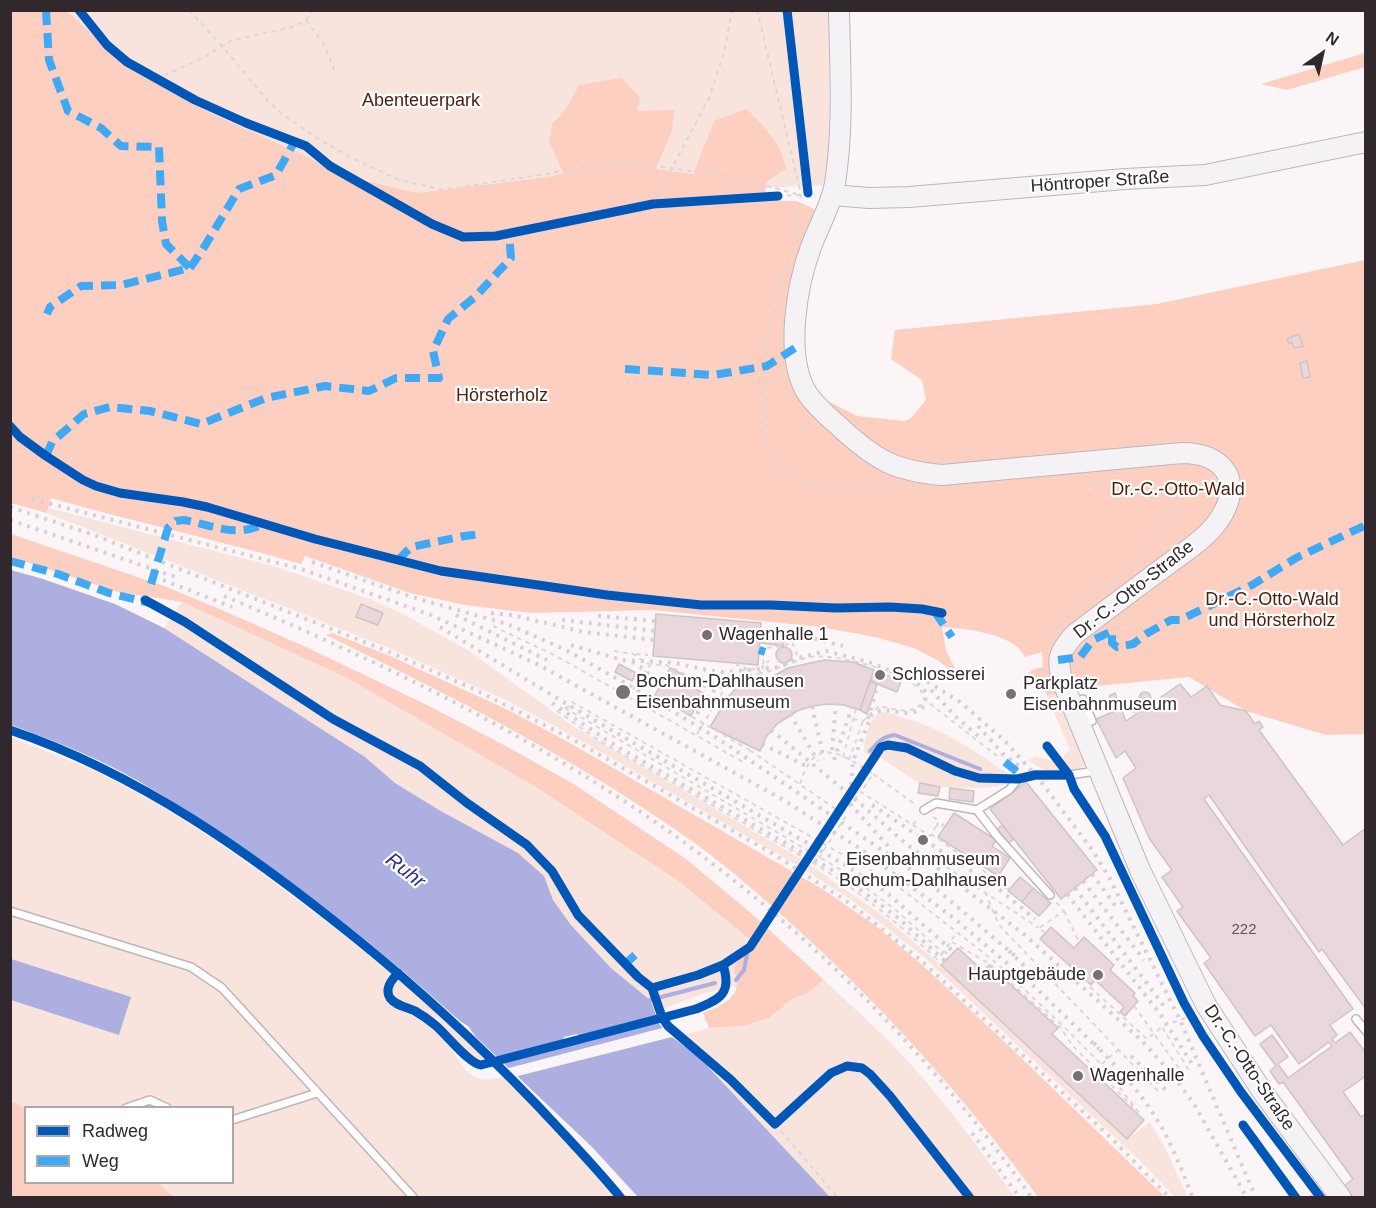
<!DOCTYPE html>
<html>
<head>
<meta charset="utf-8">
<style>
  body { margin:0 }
  #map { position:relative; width:1376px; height:1208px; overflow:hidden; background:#fbf5f8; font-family:Helvetica,sans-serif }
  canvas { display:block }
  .frame { position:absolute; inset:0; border:12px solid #30282d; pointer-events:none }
  .legend { position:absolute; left:24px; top:1106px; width:210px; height:78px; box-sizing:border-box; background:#fff; border:2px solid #aca9ab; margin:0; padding:8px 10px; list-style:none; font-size:18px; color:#30282d }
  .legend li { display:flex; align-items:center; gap:12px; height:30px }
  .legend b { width:30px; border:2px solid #aca9ab }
  .north { position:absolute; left:1292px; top:24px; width:60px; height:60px; -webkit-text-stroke:4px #fff; paint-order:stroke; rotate:34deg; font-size:16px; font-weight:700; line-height:24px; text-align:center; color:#30282d }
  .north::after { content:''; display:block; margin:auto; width:21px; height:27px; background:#30282d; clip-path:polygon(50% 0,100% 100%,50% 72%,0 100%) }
</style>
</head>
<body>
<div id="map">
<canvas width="1376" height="1208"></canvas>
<div class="frame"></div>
<ul class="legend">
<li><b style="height:8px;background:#0057b8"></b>Radweg</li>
<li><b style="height:8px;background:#3fa9f5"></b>Weg</li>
</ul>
<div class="north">N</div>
</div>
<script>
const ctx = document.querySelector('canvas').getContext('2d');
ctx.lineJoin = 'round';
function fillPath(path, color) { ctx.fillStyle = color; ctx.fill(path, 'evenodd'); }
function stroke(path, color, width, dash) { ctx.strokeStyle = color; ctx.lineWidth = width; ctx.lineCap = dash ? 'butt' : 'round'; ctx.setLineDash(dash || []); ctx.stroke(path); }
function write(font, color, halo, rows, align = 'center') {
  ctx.font = font + ' Helvetica,sans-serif'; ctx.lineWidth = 4.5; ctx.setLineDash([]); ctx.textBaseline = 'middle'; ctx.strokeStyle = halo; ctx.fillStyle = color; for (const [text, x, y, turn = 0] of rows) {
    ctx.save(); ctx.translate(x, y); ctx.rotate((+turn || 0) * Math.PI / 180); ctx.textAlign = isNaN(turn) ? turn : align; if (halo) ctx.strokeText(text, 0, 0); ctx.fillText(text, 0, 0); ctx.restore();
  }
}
fillPath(new Path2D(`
  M67,11h762l1,149 -6,25 -59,3 1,-6 20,-13 -72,-48 -21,53 -37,-5 16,-38 -35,-20 -58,-26 -14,25 -13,14 -3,18 14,31 -15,4 -131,16 -83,-20 -24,-15 -104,-47 -78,-44z
  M49,508l227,59 94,32 33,15 66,37 104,75 233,136 76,53 59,50 186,174 23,-17 15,26 23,49h-13l-36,-37 -214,-202 -71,-56 -52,-34 -229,-132 -65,-35 -119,-53 -342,-135z
  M182,602l165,76 187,108 143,94 76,62 -19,23 3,21 -32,7 -51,19 -4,-12 -39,-32 -40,-43 -18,-25 -9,-24 -26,-23 -79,-43 -44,-27 -30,-26 -201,-129z
  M1055,693l33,71c-24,11 -39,13 -59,-4l6,-4 24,7 4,-2 1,-6 6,-5 -23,-54z
  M880,712c11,0 21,5 31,8 42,14 62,31 97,54v9c-16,8 -76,6 -92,-2 -12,-7 -24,-16 -35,-23l-3,3 -14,-9c2,-15 3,-31 16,-40z
  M11,737c32,13 65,25 96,40 103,52 195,125 285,197l-9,11v8l9,14c22,6 43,22 58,40 10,13 12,27 32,32 6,2 16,-2 23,-3l100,104 14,17h-445l-16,-14 74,-1v-74h-207l-14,-7z
  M399,978l41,36 -6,6 -9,-7 -32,-16c-3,-8 -2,-14 6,-19z
  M824,980c21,20 43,40 64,60 47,48 87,103 127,157h-185l-131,-141 -26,-18 36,-10 34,-2 26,-8 23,-19 14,-5z
  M443,1017l45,43 -11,1 -39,-38z`), '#f9e3dd');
fillPath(new Path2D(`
  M10,11h57l61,56 78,44 104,47 24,15 83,20 131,-16 15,-4 -14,-31 3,-18 13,-14 14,-25 43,-7 18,20 -3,13 37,-1 -2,21 -16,38 37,5 21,-53 32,-12c19,18 35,34 40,60l-20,13 -1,18 31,1 19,8 -27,80 -1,41 6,53 64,33 48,5 6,-3 15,-18 -4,-20 -31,-21 4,-29 262,-26 208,-44v474l-39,1 -80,-24 -57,-34 -113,11 -29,8 -8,-19 -9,2 -2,-6 6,-4 9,-2 -1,-15 -17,5c-9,-23 -61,-29 -83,-30l4,23 13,27 -20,-16 -25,-13 -39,-11 -55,-10 -166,-17 -123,3 -66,-8 -55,-12 -105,-37 -4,8c-83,-24 -167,-42 -250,-66l-4,15 -36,-10z
  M1365,53v14l-78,23 -26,-6z
  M11,534l153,52 58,24 86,38 117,56 77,40 70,39 114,76 66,55 72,66 -18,14 -14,5 -23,19 -26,8 -34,2 -6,-15c12,-5 33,-12 34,-28 0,-6 -3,-13 -3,-20l19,-23 -76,-62 -143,-94 -187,-108 -165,-76 -64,-10 -107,-35z
  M332,633l58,23 116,53 64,34 254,147 52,36 45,38 91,85 153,148h-127c-74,-100 -151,-186 -243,-270 -32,-29 -65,-58 -99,-83 -116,-83 -242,-147 -370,-209z
  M11,1101l14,7 1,74 132,1 16,14h-163z`), '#fccfc0');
fillPath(new Path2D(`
  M11,570l32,9 72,25 49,24 201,129 30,26 44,27 79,43 26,23 9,24 18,25 40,43 39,32 10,25 13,13 25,18 132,141h-192l-46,-50 -116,-110 -8,-11 -7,-4c-78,-71 -160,-136 -248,-194 -33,-21 -66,-44 -101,-61 -32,-16 -67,-30 -101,-42z
  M11,959l120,38 -12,38 -108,-35z`), '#acafdf');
fillPath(new Path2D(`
  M659,1016l3,6 -163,41 -5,-5 68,-17 2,-4 13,-3 3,2z
  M666,1027l10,9 -162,41 -9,-8z`), '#fbf5f8');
stroke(new Path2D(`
  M870,751c8,-9 13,-15 25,-16l85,34
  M736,980l8,-10 3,-15
  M646,1001l69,-18`), '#acafdf', 4);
const building = new Path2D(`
  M1299,334l4,12 -9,2 -2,-6 -3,2 -2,-5z
  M1307,361l3,16 -7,1 -3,-15z
  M361,604l22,9 -5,12 -22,-8z
  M656,614l105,9 -3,42 -105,-9z
  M762,634l23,4 -2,8 -22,-3z
  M776 655a8 8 0 1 1 16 0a8 8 0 1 1-16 0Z
  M824,660l29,2 21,8 -14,40 -16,-5 -16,-1 -16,2 -15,5 -20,13 -11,13 -6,14 -50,-24 18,-30 16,-17 2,2 5,-4 7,7 30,-17z
  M619,664l17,9 -4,8 -17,-9z
  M670,668l14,7 -3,6 22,12 -12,23 -36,-21z
  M874,670l27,11 -4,11 -27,-11z
  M870,681l7,3 -10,30 -7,-4z
  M1180,684l11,13 16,-11 13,19 26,6 9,13 4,-3 4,6 -4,3 84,115 23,-17v181l-44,-60 -3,3 -110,-157 -5,4 149,210 -23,16 7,10 -5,4 3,4 15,-11 16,21v23l-23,16 18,25 5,-3v84h-13l-9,-12 9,-7 -70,-97 -4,2 -9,-13 6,-5 -16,-22 12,-9 16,22 -10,7 10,14 44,-32 -3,-4 -30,22 -28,-39 -16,11 -51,-73 7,-5 -34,-47 6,-4 -21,-30 10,-7 -23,-32 -26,-60 13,-10 -11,-17 -9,7 -20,-39 19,-8 -6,-15 6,-3 11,28z
  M1139 698a6 6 0 1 1 12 0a6 6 0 1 1-12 0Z
  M1128 706a6 6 0 1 1 12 0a6 6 0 1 1-12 0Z
  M1026,782l71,88 -36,29 -71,-90z
  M920,783l20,4 -2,9 -20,-3z
  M950,788l24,3 -1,11 -24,-3z
  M954,813l42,27 -4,6 18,12 -12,18 -60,-39z
  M1002,825l12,14 -7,5 -11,-14z
  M1020,877l13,11 -11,14 -14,-11z
  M1033,888l18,15 -12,13 -17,-14z
  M1051,927l23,21 10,-11 30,28 -4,5 25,23 -2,3 5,5 -13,15 -5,-4 4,-5 -29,-27 -4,5 -51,-46z
  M958,948l25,23 6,-6 69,63 -6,6 92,86 -17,19 -186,-174z`);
fillPath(building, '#ead7db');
stroke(building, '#ccc5c6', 1.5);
const lane = new Path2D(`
  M1083,699l9,22
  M924,810l12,-7 41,7 32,-20 9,-11 17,-4h34l27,-4
  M977,810l20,26 53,59
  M10,911l181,56 31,21 192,210
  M1356,1019l10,12
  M126,1108l24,-8 17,8
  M232,1120l85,-27`);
const secondary = new Path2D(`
  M839,10c1,58 5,116 -4,173 -4,23 -16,42 -24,64 -14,38 -27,109 -4,146 9,14 23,25 35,36 34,31 53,42 100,46l240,-22c17,0 34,4 44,19 10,17 1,38 -10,52 -12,16 -33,29 -49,41 -31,23 -62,46 -93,70 -16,19 -18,24 -11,48l77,187 66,135 56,86 79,107
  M833,195l36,3 40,-1 216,-18 80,-4 161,-33`);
stroke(lane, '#bdb6ba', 10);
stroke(secondary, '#bdb6ba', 22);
stroke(new Path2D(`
  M189,10l33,36 46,55 13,12 36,25 33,19 49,23 44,10 103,-16 69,-14 125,18 56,16
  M757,10l44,184 -1,15 -33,128 -1,100c12,65 77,48 124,44
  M306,20l19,26 10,26
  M156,79l42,-19 35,-20 60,-13 13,-7 7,-10
  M778,196l37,-2
  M653,204l56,-106 15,-45 8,-43
  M145,600l6,-16
  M493,626l63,30 187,106 8,-11 95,65 -31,48c44,27 84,60 122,95l6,-6
  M1050,638c15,-26 42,-40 64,-59 14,-14 67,-64 63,-82l-8,-7 -45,4 -10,-3 -25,-12
  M614,651l19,3 17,11
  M636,654l12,1
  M737,663v2l11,4
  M763,664l2,-16 19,-2 8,-4 7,18
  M739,677l23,-4 1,-9 6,-3
  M628,697l22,-32h16l20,10 -1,3 19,9 21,1
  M565,708l278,163 53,39 47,43 14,-21
  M557,711l13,-5 2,-4 323,182 99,77 70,66 38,38 39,50
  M557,711l43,30 215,123
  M684,712l67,39
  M853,719l10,2 16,-15c15,3 38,11 45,-7
  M697,734l28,-46h8l10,-18 13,-1 6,4c17,-4 33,-13 49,-16 23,-4 96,15 110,34 1,1 3,7 3,8l77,60
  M843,757l13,-48
  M849,760l14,-39
  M873,774l43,31
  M800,784c15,-50 40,-31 73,-10l-12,18
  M842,813l19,-21 52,33 5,-7
  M933,817l6,4 -2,4 4,3 2,-4 3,2
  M913,825l17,11 7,-11
  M931,834l60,42 3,-3
  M931,857l108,71
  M988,874l-2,20 13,31 159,166
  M991,876l11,11 8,2
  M1064,911l15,31
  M1045,933l-6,-5 25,-17 -8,-9
  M952,942l38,22 71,64 10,16 62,63
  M944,951l6,5
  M1090,987l57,52 16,-13 28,-10
  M1134,1006l49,68 5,-5 -26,-42
  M434,1024l10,-12
  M1102,1064l16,-14
  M775,1124l63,74
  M1309,1198l7,-7`), '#dad7d9', 2, [4.5, 4.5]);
stroke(lane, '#fefefe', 7);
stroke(secondary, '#f5f2f5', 20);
stroke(new Path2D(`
  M32,499l269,70 130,46 106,49 243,134 79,50 96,71 81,69 63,61
  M10,507l84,28 293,116 87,38 98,50 203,116 76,49 72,58 187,175 60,61
  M10,520l166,57
  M312,562l100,35 95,27 59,26 73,41 78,47 190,129 33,25 75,64
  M163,580l69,27
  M224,596c148,62 294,132 427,223 148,101 278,233 381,379
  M491,613l21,2 72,17 70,8
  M456,615l91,45
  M598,616l58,5
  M562,620l93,11
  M440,627l130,79 275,159 41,27 68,60
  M761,631l55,8 27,7
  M571,645l51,15 53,3 37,8 13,1 55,-5 18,-9 28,-7 43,11 36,15
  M632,662l13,8 10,11
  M912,672l48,30 45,39 37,42 51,68 17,28 70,141 76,178
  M931,690l27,29 24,20
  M552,703l59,40 228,131 58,43 48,44
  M812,706l12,53
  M697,714c11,-19 24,-34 45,-42
  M790,714l28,47
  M868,719l9,-32
  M978,726l26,29 15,11
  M771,730l84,69 49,43 122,94 115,104 32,35 21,29 53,94
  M762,744l44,22
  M832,750l4,-46
  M834,760l18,-53
  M851,785l2,-24 19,-47c17,-11 35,9 53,-9l1,-13 -10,-10
  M844,797l44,49
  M872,805l128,85 35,29
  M1092,874l25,34
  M1083,881l61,79
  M1075,888l92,122
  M1067,894l93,120 32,50
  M1009,951l30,29
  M1094,1043c22,24 45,47 62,75 16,25 26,53 37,80
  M1131,1056l35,34
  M972,1133l48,65`), '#d3d1d3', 4, [3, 6]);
stroke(new Path2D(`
  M46,10l3,50 19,51 33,17 20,18 38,1 3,74 4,23 24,24 -69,17 -40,1 -31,21 -3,7
  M190,268l13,-19 36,-60 37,-14 19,-34
  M625,369l89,6 53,-9 28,-18
  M46,456l6,-14 32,-28 26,-7 40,4 51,13 65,-26 59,-12 44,5 27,-13h43l-6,-27 15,-32 28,-23 35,-38 -2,-25
  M398,560l13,-13 53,-11 19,-2
  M10,561l48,13 51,19 41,10
  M151,584l17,-56 8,-7 8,-1c29,5 51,18 80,4
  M935,612l17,25
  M759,650l6,2
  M1058,660l22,-3 13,-17 19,-9v12l5,4 16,-3 13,-10 25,-14h9l72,-35 44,-27 70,-33
  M1005,762l19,15
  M625,964l10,-9`), '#3fa9f5', 8, [15, 8]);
stroke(new Path2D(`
  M79,10l28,35 20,17 68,38 51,23 60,23 24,20 102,58 31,13 33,-1 157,-32 125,-8
  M787,10l21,183
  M10,426l10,11 26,19 37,24 13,6 24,7 63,9 24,5 108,32 126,32 166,24 94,10h70l65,3 54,-1 32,2 20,4
  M145,600l40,22 148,97 87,47 47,37 60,42 25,26 26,44 60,62 14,11 10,29 6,9 63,54 44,44 56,-51 16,-7 15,2 8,6 20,22 80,102
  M10,730c130,44 243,125 348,210 63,51 121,105 177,163 29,31 59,62 86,95
  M1047,746l22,29 5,14 31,47 79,167 19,33 38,56 80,106
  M398,973c-6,7 -14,15 -8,25 6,8 17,9 25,13 7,4 14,9 20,14 11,9 34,39 46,40l215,-56c25,-10 36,-16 27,-44
  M652,988l46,-13 25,-10 27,-18 131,-200 7,-2 19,3 48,23 24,7 39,1 17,-4h34
  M1243,1125l53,73`), '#0057b8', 9);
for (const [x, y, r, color] of [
  [707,635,6,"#777074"],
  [880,675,6,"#777074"],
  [623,692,8,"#777074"],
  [1011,694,6,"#777074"],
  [923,840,6,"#777074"],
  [1098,975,6,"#777074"],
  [1078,1076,6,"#777074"]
]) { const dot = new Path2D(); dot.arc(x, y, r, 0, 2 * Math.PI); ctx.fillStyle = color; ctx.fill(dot); stroke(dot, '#fff', 2); }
write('15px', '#5e5458', null, [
  ["222",1244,930]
]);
write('18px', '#4f200c', '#fff', [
  ["Abenteuerpark",421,101],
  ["Hörsterholz",502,396],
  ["Dr.-C.-Otto-Wald",1178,490],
  ["Dr.-C.-Otto-Wald",1272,600],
  ["und Hörsterholz",1272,621]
]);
write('18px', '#30282d', '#fff', [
  ["Höntroper Straße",1100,182,-4],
  ["Dr.-C.-Otto-Straße",1134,590,-38],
  ["Dr.-C.-Otto-Straße",1249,1068,56]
]);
write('18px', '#30282d', '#fff', [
  ["Wagenhalle 1",719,635],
  ["Schlosserei",892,675],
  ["Bochum-Dahlhausen",636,682],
  ["Eisenbahnmuseum",636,703],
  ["Parkplatz",1023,684],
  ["Eisenbahnmuseum",1023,705],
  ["Eisenbahnmuseum",923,860,"center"],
  ["Bochum-Dahlhausen",923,881,"center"],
  ["Hauptgebäude",1086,975,"right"],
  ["Wagenhalle",1090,1076]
], 'left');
write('italic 20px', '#312f7e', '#fff', [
  ["Ruhr",405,871,38]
]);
</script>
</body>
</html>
